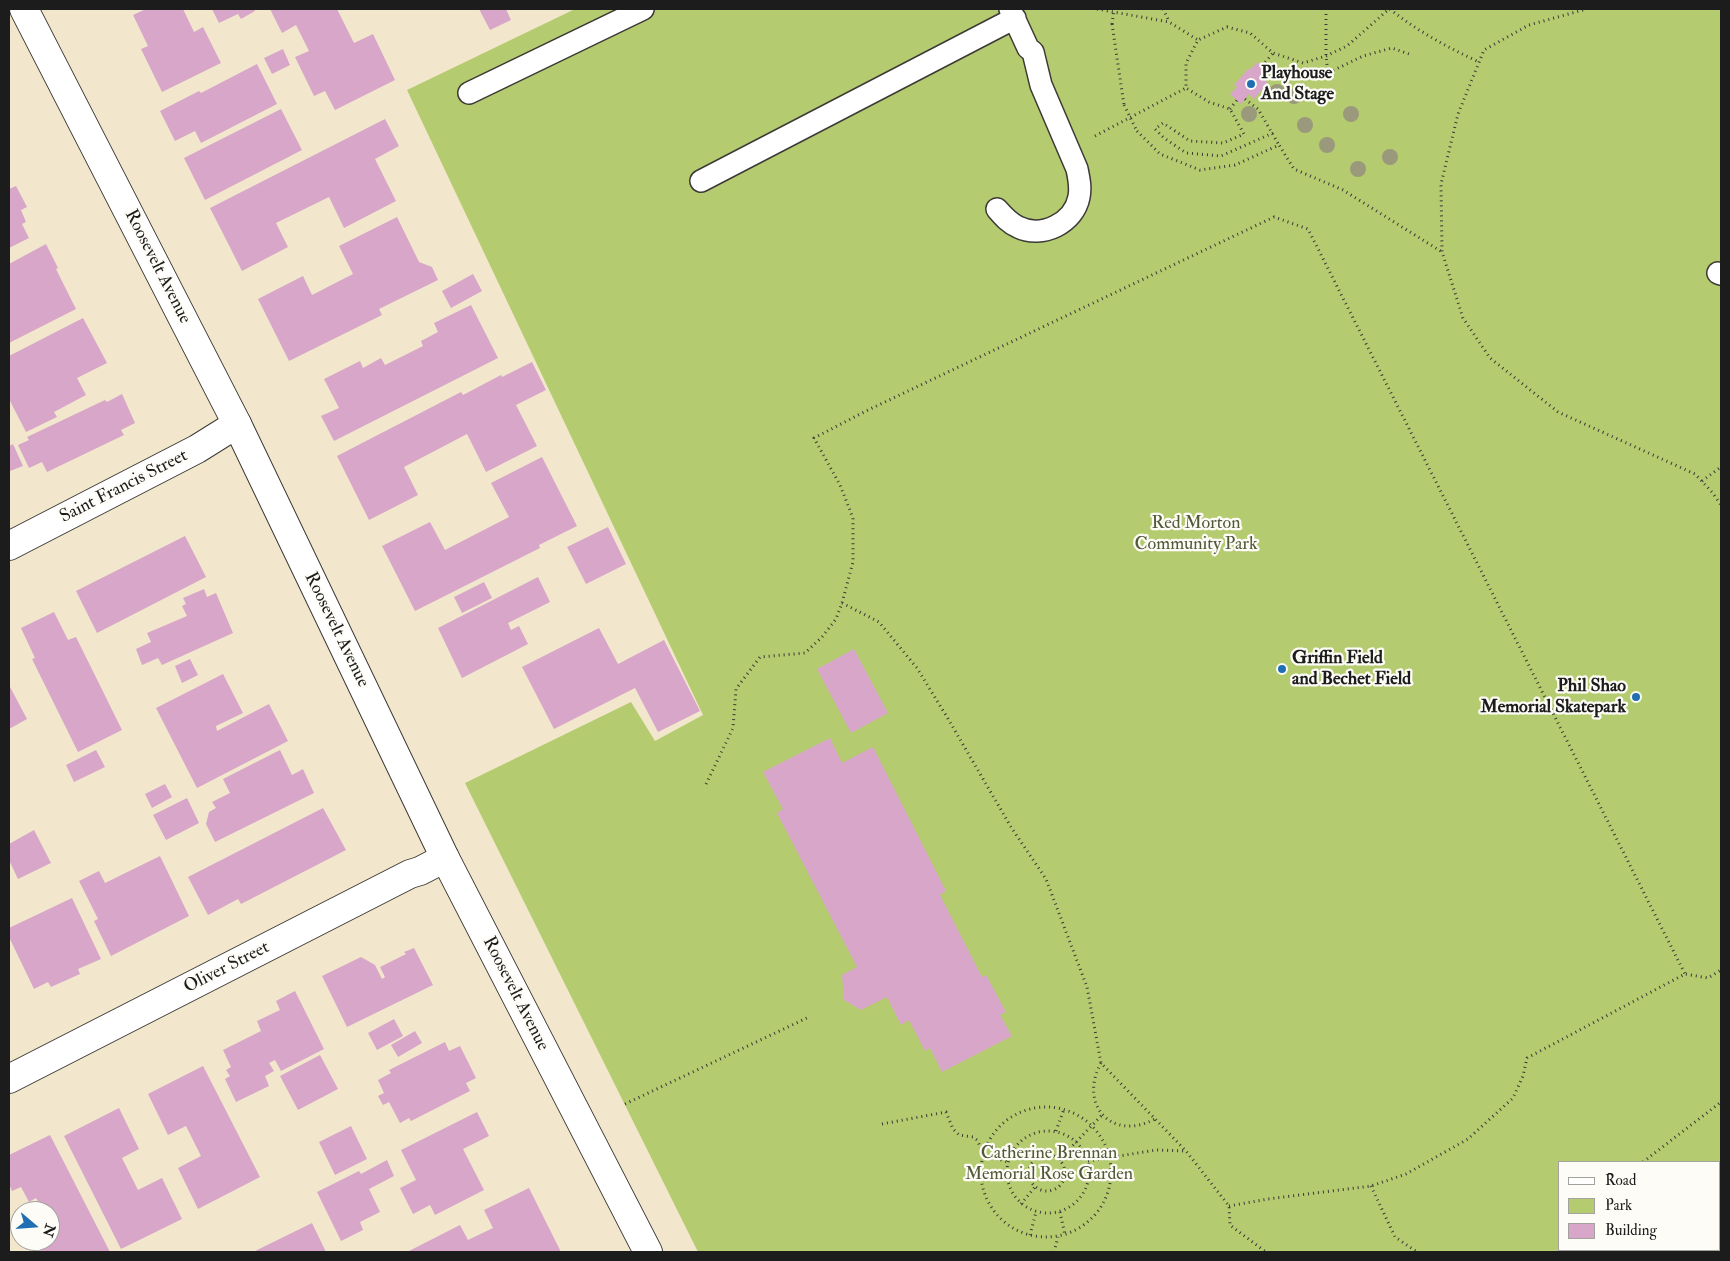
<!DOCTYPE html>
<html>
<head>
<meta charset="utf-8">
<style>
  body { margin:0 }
  #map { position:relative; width:1730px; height:1261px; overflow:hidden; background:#f2e7cc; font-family:"IM FELL Double Pica",serif }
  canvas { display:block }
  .frame { position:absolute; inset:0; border:10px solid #1c1c1c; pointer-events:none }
  .legend { position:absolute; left:1558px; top:1161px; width:162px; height:90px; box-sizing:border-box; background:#fdfcf7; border:1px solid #a3a29f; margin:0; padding:6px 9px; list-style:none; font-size:15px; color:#1c1c1c }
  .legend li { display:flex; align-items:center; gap:10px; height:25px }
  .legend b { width:25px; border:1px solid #a3a29f }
  .north { position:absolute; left:10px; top:1201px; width:50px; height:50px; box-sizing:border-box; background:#fdfcf7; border:1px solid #a3a29f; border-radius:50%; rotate:108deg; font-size:14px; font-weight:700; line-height:20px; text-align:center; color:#1c1c1c }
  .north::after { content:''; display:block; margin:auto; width:18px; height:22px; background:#1f6fb2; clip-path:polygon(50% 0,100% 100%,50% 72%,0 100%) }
</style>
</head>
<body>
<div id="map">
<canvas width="1730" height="1261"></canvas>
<div class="frame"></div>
<ul class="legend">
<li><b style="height:6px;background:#fff"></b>Road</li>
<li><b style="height:14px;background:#b5cb70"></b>Park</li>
<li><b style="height:14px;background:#d7a6c9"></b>Building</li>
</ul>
<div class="north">N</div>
</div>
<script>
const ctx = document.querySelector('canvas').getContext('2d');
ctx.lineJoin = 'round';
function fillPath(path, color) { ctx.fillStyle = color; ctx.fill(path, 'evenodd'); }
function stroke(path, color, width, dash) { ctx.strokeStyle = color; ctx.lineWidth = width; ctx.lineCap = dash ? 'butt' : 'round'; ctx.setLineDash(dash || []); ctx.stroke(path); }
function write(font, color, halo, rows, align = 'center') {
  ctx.font = font + ' "IM FELL Double Pica",serif'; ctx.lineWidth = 4.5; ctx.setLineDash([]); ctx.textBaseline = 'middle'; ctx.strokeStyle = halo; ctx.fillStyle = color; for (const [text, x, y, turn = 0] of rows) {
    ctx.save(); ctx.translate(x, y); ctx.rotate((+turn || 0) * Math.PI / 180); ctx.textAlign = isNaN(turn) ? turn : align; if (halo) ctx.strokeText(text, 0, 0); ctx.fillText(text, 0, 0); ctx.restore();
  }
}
fillPath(new Path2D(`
  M575,9h1146v1243h-1023l-233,-469 166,-81 24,39 48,-26 -296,-625zM1559,1162h160v88h-160z`), '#b5cb70');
fillPath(new Path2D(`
  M146,9h37l11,23 9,-5 18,36 -59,29 -21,-43 7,-3 -15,-31z
  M212,9h42l1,2 -14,8 -3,-5 -19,9z
  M270,9h67l17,34 19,-9 22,46 -60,30 -10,-19 -11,5 -19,-39 14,-6 -13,-26 -14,8z
  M479,9h27l5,11 -21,10z
  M283,49l7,16 -18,9 -8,-16z
  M1257,62l10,8 -6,7 7,6 -14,16 -5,-5 -8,10 -11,-10 7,-7 -3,-2 14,-16h3z
  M257,64l20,40 -76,39 -6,-12 -20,10 -15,-30 39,-20 2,2z
  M281,109l21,41 -97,50 -21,-42z
  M385,119l14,27 -24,13 21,42 -52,27 -15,-31 -53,26 12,24 -46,24 -32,-63z
  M16,186l11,21 -6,3 5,12 -4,2 7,14 -20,10v-59z
  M397,217l22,45 13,5 6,13 -59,29 3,6 -93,46 -31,-62 45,-23 9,19 41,-21 -14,-28z
  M46,244l12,24 -2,1 20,40 -67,34v-79z
  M473,274l9,17 -31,17 -9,-17z
  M471,305l27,53 -164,83 -13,-25 18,-8 -15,-29 36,-18 3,7 18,-10 4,7 38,-19 -2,-5 17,-9 -4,-9z
  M83,318l24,45 -30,15 9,17 -32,17 3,5 -31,15 -17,-33v-43z
  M532,362l14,28 -30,15 21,41 -51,26 -19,-38 -63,33 14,28 -49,25 -32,-64 124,-64 2,3 38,-20 1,2z
  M122,394l13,29 -14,7 3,5 -77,37 -5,-10 -13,6 -11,-23 11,-5 -2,-3 78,-37 2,2z
  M13,444l10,22 -13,5 -1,-3v-22z
  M542,457l35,69 -38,19 1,3 -125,63 -33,-65 48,-24 15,28 64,-33 -18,-34z
  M608,527l18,37 -40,20 -19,-37z
  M185,536l21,41 -109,56 -21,-42z
  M538,577l12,25 -42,21 3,7 8,-4 9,18 -66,34 -24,-50z
  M484,582l8,16 -30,15 -8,-16z
  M204,589l3,8 9,-4 17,40 -71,32 -4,-7 -16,7 -6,-16 15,-7 -4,-9 40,-17 -5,-10 4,-2 -3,-6z
  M54,612l14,28 8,-3 46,93 -44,22 -46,-93 3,-1 -14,-30z
  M599,628l19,36 46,-24 36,71 -42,21 -23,-44 -81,41 -32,-62z
  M854,649l34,64 -37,20 -34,-64z
  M190,659l8,16 -16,8 -7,-17z
  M223,674l20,39 -27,13 1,5 52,-27 19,37 -91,47 -41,-80z
  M9,685l18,34 -18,10z
  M830,738l12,25 31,-16 73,144 -6,4 42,82 4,-2 20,37 -6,3 12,21 -70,36 -12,-24 -5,3 -16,-31 -8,5 -14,-28 -26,13 -17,-10 -2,-25 15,-8 -80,-154 6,-4 -20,-37z
  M96,750l9,17 -31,15 -8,-17z
  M280,750l12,25 11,-6 11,24 -99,49 -9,-18 3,-12 7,-4 -4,-6 18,-9 -7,-14z
  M165,784l7,13 -20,11 -7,-14z
  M187,798l12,25 -33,17 -13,-25z
  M323,808l23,42 -105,54 -3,-5 -30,16 -20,-38z
  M34,830l17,33 -33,16 -9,-19v-16z
  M160,856l29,60 -78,40 -17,-35 4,-2 -19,-38 20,-10 6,12z
  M72,898l29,61 -23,10 2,5 -29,13 -3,-5 -14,7 -25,-52v-9z
  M414,948l19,37 -86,42 -25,-51 39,-19 14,8 7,14 3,-2 -5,-10 26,-13 -2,-2z
  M295,991l29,58 -43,22 -6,-11 -6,3 5,8 -9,5 4,10 -33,16 -11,-23 5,-3 -4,-6 5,-3 -8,-17 38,-19 -4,-10 23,-11 -4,-9z
  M394,1019l9,17 -26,14 -9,-17z
  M415,1031l7,12 -24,14 -7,-12z
  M445,1042l4,9 11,-5 16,32 -10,5 4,8 -59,30 -2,-3 -9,5 -11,-21 -6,3 -5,-9 6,-3 -6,-13 13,-7 -2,-3z
  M320,1055l18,34 -40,21 -18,-34z
  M203,1066l57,111 -62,32 -20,-41 23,-12 -15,-30 -18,9 -20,-41z
  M119,1108l20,41 -17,9 16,32 24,-12 20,41 -61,30 -57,-113z
  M477,1112l12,24 -26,13 21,41 -49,25 -5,-10 -17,9 -13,-26 16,-8 -15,-30z
  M351,1126l16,33 -32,16 -16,-33z
  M50,1135l60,117h-73l-2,-4 15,-7v-9l3,-1 -3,-6v-14h-7l-7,-13 -7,4 -8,-15 -9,4 -3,-7v-29z
  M387,1160l7,16 -25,13 11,23 -20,10 3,8 -22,11 -24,-49 42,-21 2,3z
  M529,1188l32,64h-154l53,-27 8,15 25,-12 -9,-18z
  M312,1223l14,29h-73z`), '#d7a6c9');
const service = new Path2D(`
  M469,93l174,-84
  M701,181l314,-163
  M997,209c7,8 12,14 21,18 24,12 56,-4 61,-30 2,-10 0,-18 -2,-28l-36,-84 -8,-33 -5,-4 -18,-39
  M1718,273l3,1`);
const minor = new Path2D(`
  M9,546l188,-97 40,-25
  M9,1079l401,-205 10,-3 25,-13`);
const tertiary = new Path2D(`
  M24,9l213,415 208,434 203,394`);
stroke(service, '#3c3a36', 24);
stroke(minor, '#3c3a36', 30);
stroke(tertiary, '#3c3a36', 30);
stroke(new Path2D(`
  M1097,9l72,13 29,18
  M1163,9l6,12
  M1326,9v47l2,17 35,-17 29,-8 17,6
  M1390,9c27,22 57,38 89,53
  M1583,10l-54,15 -45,25 -26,64 -17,70 1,68 21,66 27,40 68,54 137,62 17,18 9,13
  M1112,24l12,81
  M1262,66l11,-13
  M1245,99l13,10 21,36
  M1230,109l7,-9
  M1137,131l23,23 40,16 35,-5 44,-20 15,24 49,21 99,62
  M1273,133l-52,23 -35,-3 -22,-15 -9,-9 8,-6 27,18 33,2 21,-9 -14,-25 -21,-7 -23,-14v-25l12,-23 29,-13 23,6 23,20 30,10 23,-7 21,-10 42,-37
  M1095,136l91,-48
  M1702,481l19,-14
  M842,603l37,19 38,46 30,49 64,110 35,52 41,108 14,76 85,88
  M706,784l27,-56 3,-39 24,-32 45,-4 17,-16 14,-18 6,-16 11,-41v-44l-13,-33 -26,-47 52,-27 408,-194 34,12 377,745
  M1101,1063c-23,42 11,79 54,56
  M625,1104l184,-87
  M981 1172a65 65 0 1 1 130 0a65 65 0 1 1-130 0Z
  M882,1124l64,-12 7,17 6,6 14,2 4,3 7,15 24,7
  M1007 1172a41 41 0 1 1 82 0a41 41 0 1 1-82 0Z
  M1056,1131l8,-22
  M1029 1173a18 18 0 1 1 36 0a18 18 0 1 1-36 0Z
  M1059,1160l43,-45
  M1088,1161l68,-11 30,1 43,55 1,19 36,27
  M1643,1162l78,-60
  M1371,1186l24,51 22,15
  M1021,1204l14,-17
  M1229,1206l39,-7 103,-13 35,-12 62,-35 45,-41 10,-22 4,-18 158,-84 23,4 13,-8
  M1060,1212l5,23
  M1030,1235l6,-23
  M1054,1252l4,-15
  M1572,1252l2,-2`), '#3c3a36', 3, [1, 4]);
stroke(service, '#fff', 21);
stroke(minor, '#fff', 28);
stroke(tertiary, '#fff', 28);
stroke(new Path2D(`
  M1112,24l2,-15
  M1124,105l13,26`), '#3c3a36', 3, [1, 4]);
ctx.fillStyle = '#9a997b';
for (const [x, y] of [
  [1277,92],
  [1294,96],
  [1249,114],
  [1351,114],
  [1305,125],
  [1327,145],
  [1390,157],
  [1358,169]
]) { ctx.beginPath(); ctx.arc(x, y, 8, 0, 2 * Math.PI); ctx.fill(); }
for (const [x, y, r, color] of [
  [1251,84,5,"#1f6fb2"],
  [1282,669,5,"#1f6fb2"],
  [1636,697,5,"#1f6fb2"]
]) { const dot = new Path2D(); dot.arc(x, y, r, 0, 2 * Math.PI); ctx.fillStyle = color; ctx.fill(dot); stroke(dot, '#fdfcf7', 2); }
write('bold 18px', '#1c1c1c', '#fdfcf7', [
  ["Playhouse",1261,74],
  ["And Stage",1261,95],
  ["Griffin Field",1292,659],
  ["and Bechet Field",1292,680],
  ["Phil Shao",1626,687,"right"],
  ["Memorial Skatepark",1626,708,"right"]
], 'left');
write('18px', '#1c1c1c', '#fdfcf7', [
  ["Roosevelt Avenue",157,267,63],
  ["Saint Francis Street",124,487,-27],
  ["Roosevelt Avenue",336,630,64],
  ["Oliver Street",227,968,-27],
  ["Roosevelt Avenue",515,994,63]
]);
write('18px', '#525939', '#fdfcf7', [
  ["Red Morton",1196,524],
  ["Community Park",1196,545],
  ["Catherine Brennan",1049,1154],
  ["Memorial Rose Garden",1049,1175]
]);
</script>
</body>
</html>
